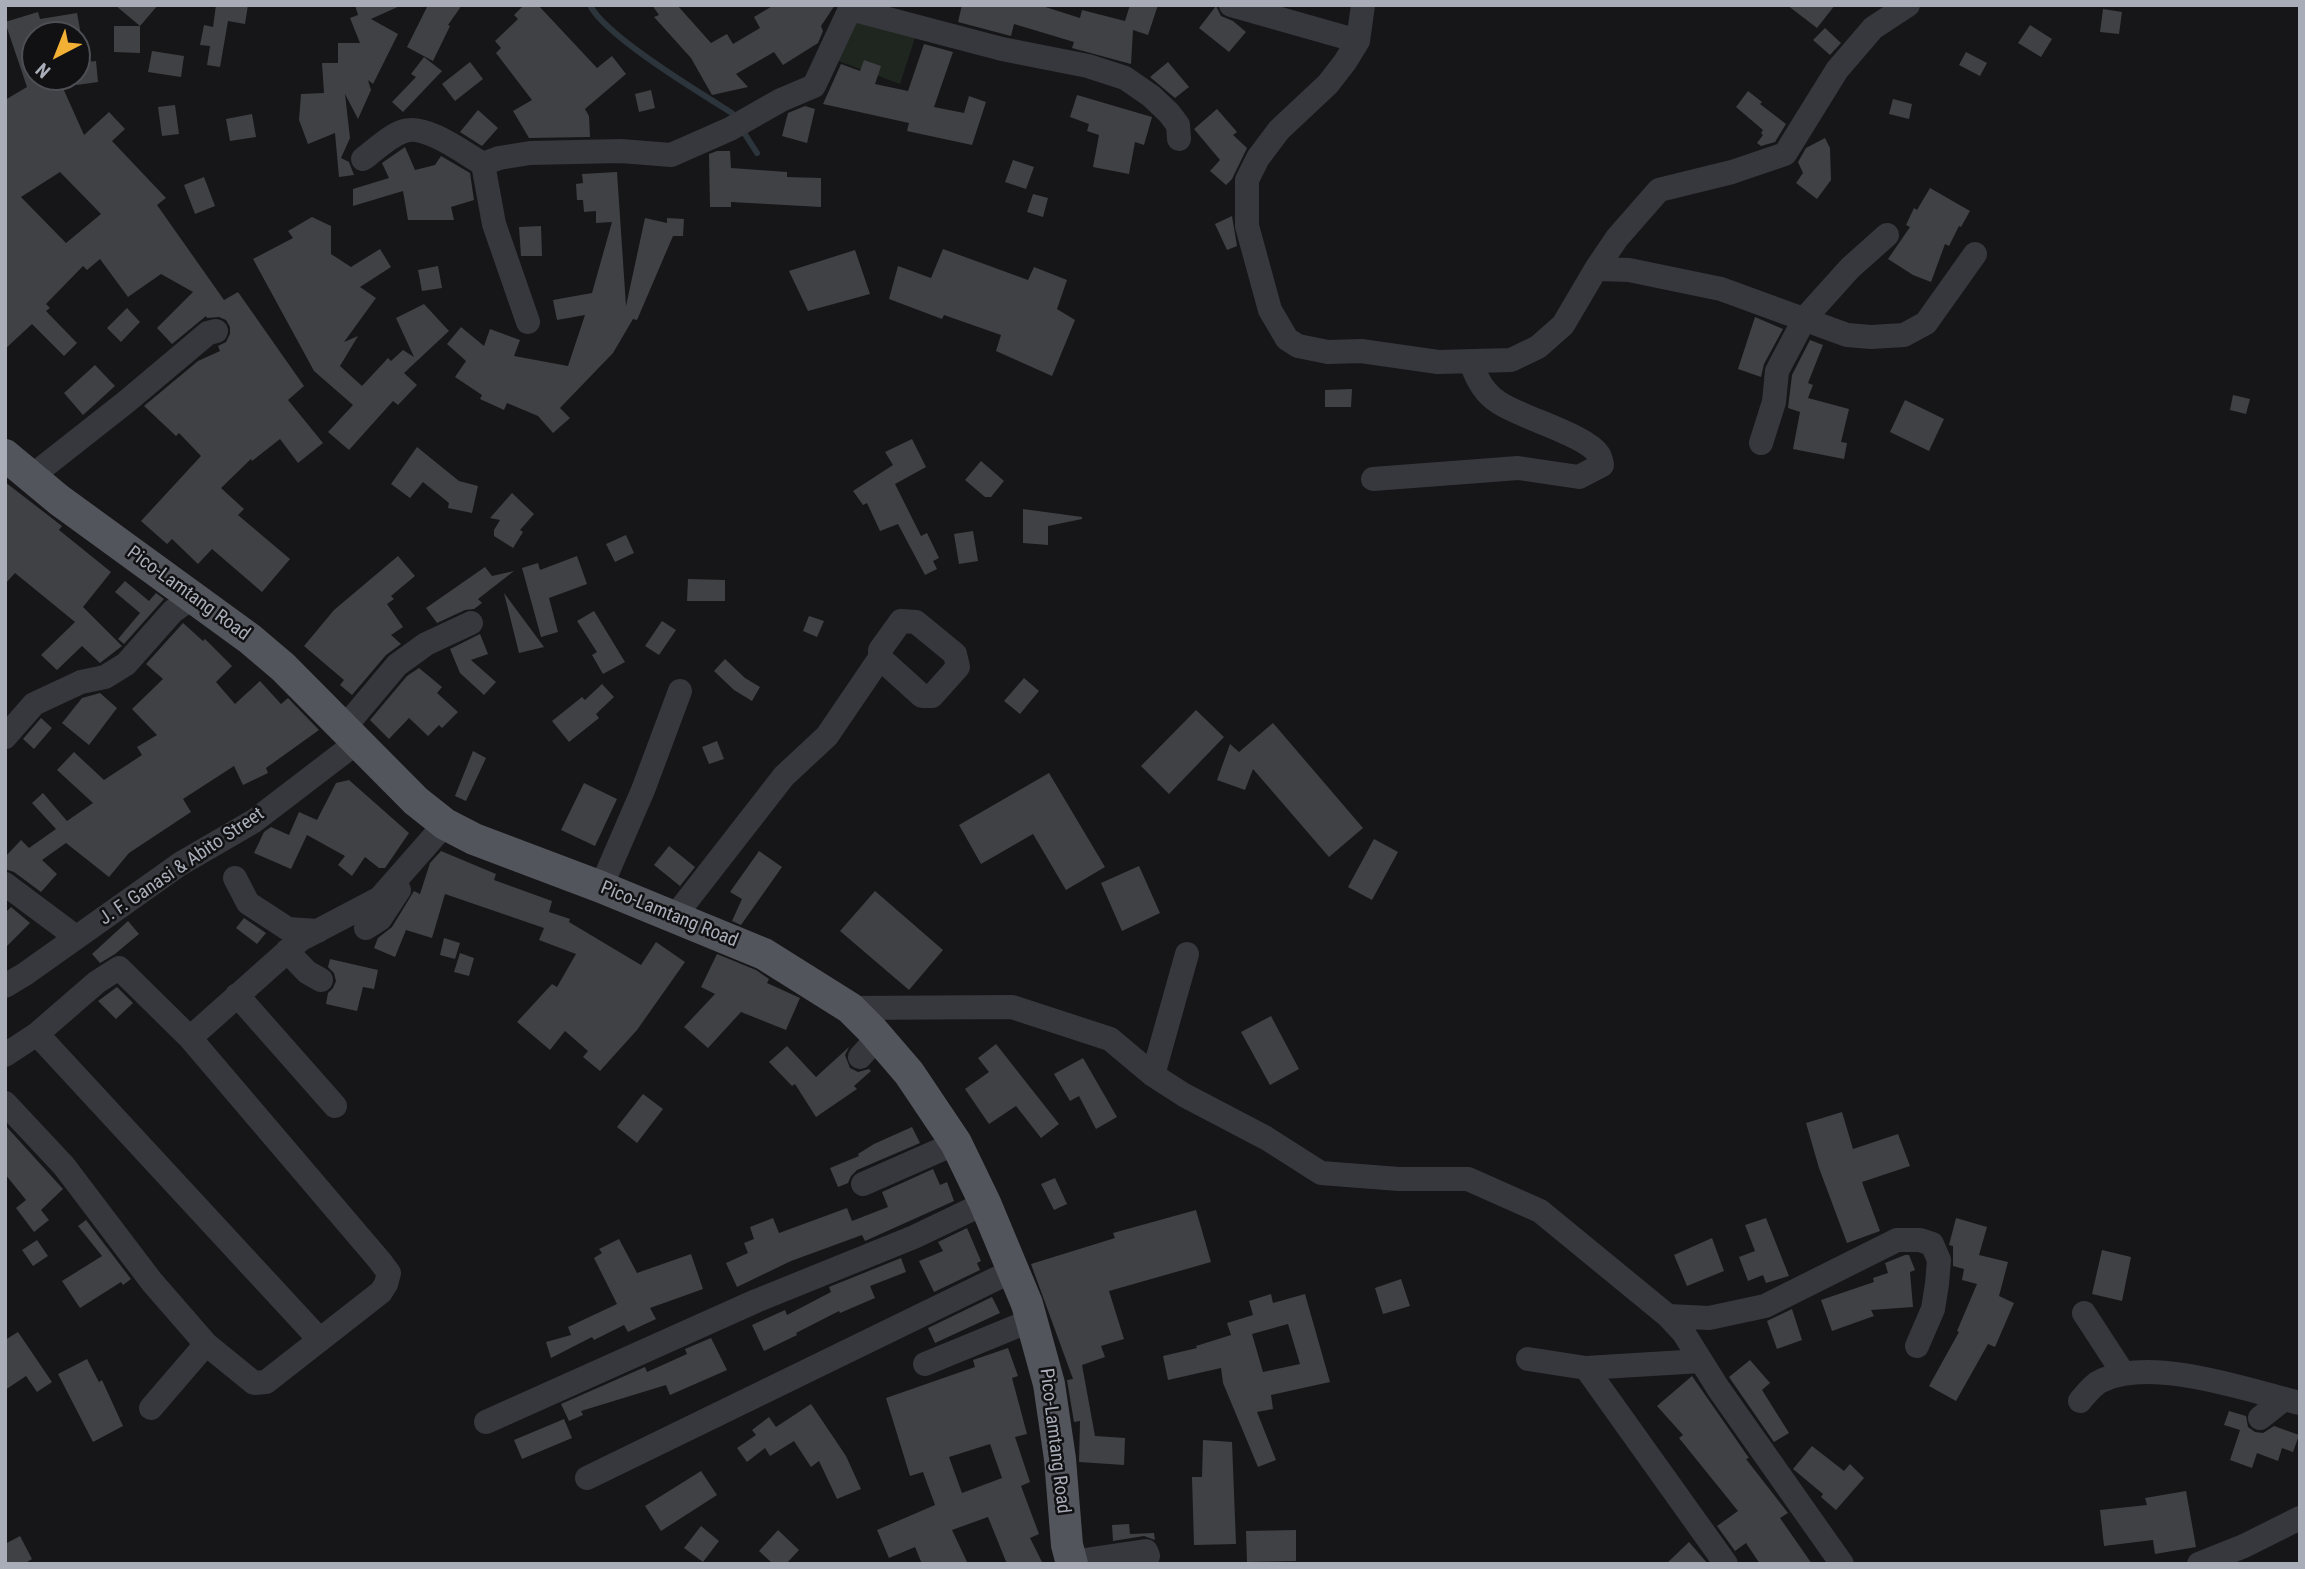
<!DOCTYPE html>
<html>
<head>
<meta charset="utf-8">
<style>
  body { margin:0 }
  #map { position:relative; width:2305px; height:1569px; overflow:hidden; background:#161618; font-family:"Roboto Condensed",sans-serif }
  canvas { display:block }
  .frame { position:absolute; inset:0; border:7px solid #a8adb8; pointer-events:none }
  .north { position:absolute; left:21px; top:21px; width:70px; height:70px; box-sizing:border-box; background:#111113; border:2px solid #4d4f55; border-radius:50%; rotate:222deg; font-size:19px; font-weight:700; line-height:28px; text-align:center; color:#a8adb8 }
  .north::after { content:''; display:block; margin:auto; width:24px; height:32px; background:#f2b134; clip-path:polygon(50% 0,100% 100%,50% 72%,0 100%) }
</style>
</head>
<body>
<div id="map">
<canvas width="2305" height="1569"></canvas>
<div class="frame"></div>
<div class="north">N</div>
</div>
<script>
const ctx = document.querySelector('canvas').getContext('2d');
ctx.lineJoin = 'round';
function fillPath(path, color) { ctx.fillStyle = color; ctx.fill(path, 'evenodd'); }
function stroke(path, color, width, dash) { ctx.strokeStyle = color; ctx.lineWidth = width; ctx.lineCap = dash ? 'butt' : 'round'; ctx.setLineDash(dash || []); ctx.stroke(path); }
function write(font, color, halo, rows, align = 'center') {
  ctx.font = font + ' "Roboto Condensed",sans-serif'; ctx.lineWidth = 5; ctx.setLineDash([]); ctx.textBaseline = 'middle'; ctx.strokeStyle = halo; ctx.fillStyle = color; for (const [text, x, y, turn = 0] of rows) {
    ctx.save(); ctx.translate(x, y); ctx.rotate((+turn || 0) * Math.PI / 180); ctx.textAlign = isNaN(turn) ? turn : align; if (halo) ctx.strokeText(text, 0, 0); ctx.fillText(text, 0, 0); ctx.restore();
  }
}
fillPath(new Path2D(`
  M851,15l65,20 -16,49 -67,-25z`), '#1e261f');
stroke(new Path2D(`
  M590,5c14,30 110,88 142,108l3,6
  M741,128l16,25`), '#2c353c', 6);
fillPath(new Path2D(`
  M115,5h43l-18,21v27l-26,-1v-26h26z
  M216,5h32l-3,19 -17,-3 -8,46 -13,-2 3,-19 -10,-1 4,-20 9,2z
  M355,5h47l-31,14 27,15 -25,50 -5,-4 3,10 -13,29 -13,-25 5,44 -9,20 8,4 5,13 -15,2 -4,-44 -27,11 -9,-24 2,-26 23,-1 -2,-30h16v-20h22l-10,-25 8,-3z
  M428,5h34l-14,20 2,1 -17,35 -26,-14z
  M524,5h14l59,63 15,-12 14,18 -41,35 4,7 1,21 -61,1 -16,-27 19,-11 -36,-47 5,-5 -6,-7 23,-22 -4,-4z
  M652,5h25l34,38 16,-9 6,10 27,-16 -6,-11 20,-12h61l-14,21 2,5 -5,12 -35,22 -9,-13 -38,22 12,13 -36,8 -21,-37 -37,-41 5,-2z
  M962,5h77l41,13 2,-8 43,11 5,-16h28l-10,30 -15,-5 -2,34 -59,-16 2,-6 -60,-18 -3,12 -53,-14z
  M1787,5h48l-18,23z
  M1216,6l5,10 12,5 13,11 -17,20 -30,-24z
  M2103,9l19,3 -3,22 -19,-2z
  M38,12l2,7 37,-6 4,22h-46v42h23l26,58 25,-23 16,17 -13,12 54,57 -9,7 67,95 14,-8 66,94 -16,14 35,43 -25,20 -18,-24 -28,22 -1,-2 -30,29 23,21 -6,6 52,44 -28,33 -50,-43 -14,15 -26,-25 -5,5 -26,-23 60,-65 -22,-23 -3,3 -32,-30 54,-45 22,-10 -2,-5 8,-4 4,-8v-7l-4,-7 -7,-3 -12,1 -1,-2 -34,28 -15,-16 36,-36 -32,-18 -33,23 -28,-38 -13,11 -4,-4 -37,38 4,4 -4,3 31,32 -13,13 -32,-32 -27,25v-249l22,-13 -22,-65zM60,172l41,42 -35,29 -45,-46z
  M2030,25l22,14 -11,18 -23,-14z
  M1825,28l16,15 -11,12 -17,-15z
  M924,44l29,8 -19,55 30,6 5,-17 17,6 -14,43 -65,-14 2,-8 -86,-19 18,-40 19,7 4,-11 17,6 -6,18 33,7z
  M152,51l32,5 -3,21 -33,-5z
  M1966,52l21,11 -7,13 -21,-11z
  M424,57l18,14 -39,41 -11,-10 24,-25 -5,-3z
  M96,61l2,21 -21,3v-22z
  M470,62l13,17 -28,22 -13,-17z
  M1168,62l21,25 -14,11 -25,-21z
  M651,90l4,18 -16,4 -4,-18z
  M1748,91l14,11 -2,2 26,20 -11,18 -14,4 -4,-3 6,-8 -2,-2 2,-3 -27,-23z
  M1077,95l75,22 -8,28 -9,-3 -6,32 -36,-7 6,-32 -12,-4 2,-7 -19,-7z
  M1893,99l19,5 -3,15 -20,-5z
  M175,105l4,29 -17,2 -4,-29z
  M805,106l10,3 -8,34 -25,-7 6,-23z
  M1217,109l20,23 -4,3 14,13 -15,31 -6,6 -16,-14 10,-11 -26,-31z
  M478,110l20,18 -16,18 -22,-14z
  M252,114l4,23 -26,4 -4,-22z
  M1825,138l5,10 1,32 -14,19 -21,-16 7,-10 -5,-11 8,-14z
  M405,147l10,23 20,-5 6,-9 29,17 4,27 -23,7 3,13h-46l-5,-29 -50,15v-17l36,-11 -7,-15z
  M717,151h13l1,17 56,4v5l34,1v29l-90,-5v5h-21l-1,-53z
  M1013,160l21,7 -8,22 -21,-7z
  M617,172l9,134 19,-88 22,5v-5l17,1 -1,17h-10l-36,84 -4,-1 -20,34 -53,55 10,10 -17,15 -15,-17 -31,-13 -3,7 -24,-11 2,-4 -27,-18 11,-16 -19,-17 14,-17 23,19 6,-17 30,11 -6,16 54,10 17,-51 -28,5 -4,-20 39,-7 20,-71 -16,1v-12l-12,1 -1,-12h-6l-1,-16 7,-1 -1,-9z
  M204,177l11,29 -20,8 -11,-29z
  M1930,188l40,23 -9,16 -2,-1 -10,20 -4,-2 -14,38 -18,-7 -25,-16 22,-32 -4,-2 8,-17 3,2z
  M1033,194l15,4 -5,19 -16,-5z
  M1232,216l5,30 -10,4 -12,-26z
  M312,217l19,9v28l20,13 29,-18 11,18 -31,20 16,11 -32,44 14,-6 -18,30 22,20 26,-28 3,3 12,-11 11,7 -18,-39 28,-14 25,27 -45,42 13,12 -19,20 -5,-4 -44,49 -21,-18 25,-27 -39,-34 -61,-112 40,-21 -5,-7z
  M541,226l1,30h-21l-2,-29z
  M943,249l85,31 6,-13 33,13 -10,29 18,11 -23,56 -56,-25 5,-16 -57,-20 -2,4 -53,-20 9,-33 33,12z
  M855,250l15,44 -62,17 -19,-40z
  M438,266l4,22 -20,3 -4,-21z
  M127,308l13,14 -19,20 -14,-14z
  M1755,317l28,12 -19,35 -3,13 -23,-8z
  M1810,340l13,5 -15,38 5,2 -5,13 41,11 -8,33 6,1 -3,16 -51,-10 7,-37 -12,-4 4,-33z
  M95,365l20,21 -32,29 -19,-22z
  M1352,389l-1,18h-26v-17z
  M2233,395l17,4 -4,15 -16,-4z
  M1905,400l39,19 -15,32 -39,-19z
  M912,439l14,28 -31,17 26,52 6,-3 12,25 -6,3 4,8 -12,6 -27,-51 -18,7 -13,-28 -4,2 -10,-14 40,-26 -8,-13z
  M417,447l42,34 19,5 -6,27 -24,-5 1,-5 -26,-21 -13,16 -19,-14z
  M981,461l23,20 -13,16h-6l-20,-17z
  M5,482l57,44 -3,4 52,42 -28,35 39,39 -22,17 -18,-17 -25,24 -16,-15 34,-33 -60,-49 -10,11z
  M512,493l22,21 -14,16 3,2 -10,16 -19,-12v-6l6,-10 -10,-2z
  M1023,509l59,8v2l-34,7v19l-25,-2z
  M973,531l5,30 -19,3 -5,-30z
  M626,535l8,18 -19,9 -9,-18z
  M398,556l17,20 -24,20 3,3 -7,5 16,23 -12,8 10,9 -15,11 -34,40 -12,-10 4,-5 -40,-34 30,-36z
  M577,556l10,28 -38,14 9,34 -17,5 -19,-69 16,-5 2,7z
  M485,567l7,9 22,-5 -36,28 4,4 -8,6 -9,1 -28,13 -11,-15z
  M688,579l37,1v21h-38z
  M125,581l24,20 7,-8 8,6 -40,45 -6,-5 22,-26 -25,-21z
  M504,593l40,54 -25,6z
  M594,611l31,51 -22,12 -11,-19 5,-3 -20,-31z
  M809,616l15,5 -7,16 -14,-6z
  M662,621l14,9 -17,25 -14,-9z
  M183,623l20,18 2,-2 27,27 -16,16 19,22 25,-23 21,23 7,-6 31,32 -53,38 2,5 -25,12 -9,-19 -51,33 8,13 -62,41 -20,24 -43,-34 -24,17 15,14 -16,18 -27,-20 -9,-3v-12l16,-17 8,8 27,-19 -24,-26 11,-10 24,28 26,-18 -36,-33 17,-18 30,28 38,-25 -5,-8 20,-12 -25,-26 31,-30 -17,-15z
  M480,634l8,20 -17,6 25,22 -12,13 -24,-22 -10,-24z
  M725,659l20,19 15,9 -8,14 -18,-11 -20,-19z
  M419,668l23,19 -5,6 21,19 -16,16 -3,-3 -11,11 -19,-18 -20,21 -19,-19 37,-44z
  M1024,678l15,13 -19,23 -16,-13z
  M602,684l12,13 -18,17 3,4 -30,24 -17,-21 30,-24 3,3z
  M100,693l17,15 -28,37 -27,-22 20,-25z
  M1196,710l28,27 -55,57 -28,-28z
  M41,718l11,10 -18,21 -11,-10z
  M1273,723l90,105 -34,29 -76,-88 -8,21 -28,-10 13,-36 9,8z
  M717,741l7,18 -15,5 -7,-17z
  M473,751l13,7 -20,43 -11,-5z
  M1049,773l56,94 -39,23 -33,-56 -52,30 -22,-39z
  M349,780l60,53 -24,35h-6l-14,-11 -13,19 -14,-11 7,-9 -38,-21 -16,34 -37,-16 10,-21 7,-5 18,8 10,-23 18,8 19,-37z
  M584,783l33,16 -22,47 -34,-16z
  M1374,839l24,13 -26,48 -24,-13z
  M669,846l26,21 -15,19 -26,-21z
  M441,851l55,23 -2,6 58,21 -3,11 21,7 -1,3 72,43 15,-23 29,20 -48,68 -37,41 -17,-14 5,-6 -23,-20 -15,19 -33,-28 35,-38 5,3 19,-33 -37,-14 5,-12 -99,-34 -13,44 -26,-8 -11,27 -21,-9 4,-10 14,-11 22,-36 6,3 10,-31z
  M759,851l23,16 -41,58 -9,-4 10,-22 -12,-7z
  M1139,866l21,47 -38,18 -21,-48z
  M875,891l68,59 -34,40 -69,-59z
  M11,907l19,16 -25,25v-35z
  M244,918l22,15 -9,11 -21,-16z
  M128,921l11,13 -24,20 -15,9 -8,-9z
  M444,938l16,5 -5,16 -15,-4z
  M460,953l14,5 -5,18 -15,-4z
  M717,954l39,16 13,9 -2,4 33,15 -14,32 -45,-18 -33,36 -24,-21 31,-33 -14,-7z
  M330,959l48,11 -4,19 -11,-2 -6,24 -31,-7 2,-11 5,-5 3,-7 -2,-8 -6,-6z
  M117,987l16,16 -17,16 -18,-18z
  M1271,1016l28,53 -29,16 -29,-53z
  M996,1044l63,80 -18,14 -25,-32 -27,18 -24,-35 24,-17 -11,-14z
  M787,1046l29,31 33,-30 -4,8 5,13 8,4 11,-3 2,2 -17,15 3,3 -41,28 -21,-33 -3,2 -23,-24z
  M1083,1058l34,59 -21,12 -17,-33 -9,5 -16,-27z
  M643,1094l20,15 -26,34 -20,-16z
  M1842,1112l11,37 45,-15 12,32 -48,16 18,49 -33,12 -28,-75 -13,-45z
  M5,1125l58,64 -22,21 8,10 -15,12 -18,-24 10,-8 -21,-26z
  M912,1127l8,16 -63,27 -6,6 -3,7 -10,4 -8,-19 29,-12 -1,-2 16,-10z
  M933,1169l7,16 7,-3 7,19 -89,40 -3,-6 -71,26 -54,26 -11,-24 22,-10 -4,-10 10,-4 -4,-12 23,-9 6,15 68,-25 5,13 36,-14 -6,-15z
  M1055,1178l12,26 -13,6 -13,-26z
  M1196,1210l15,52 -102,29 15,48 -23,7 4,11 -23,8 13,71 30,2 -1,27 -45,-3 1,-41 -6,1 -7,-42 6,-1 -42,-115 84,-26 -2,-5z
  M1766,1218l23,58 -23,7 -3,-8 -15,6 -9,-24 16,-6 -10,-26z
  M1956,1218l31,9 -8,28 29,7 -9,34 15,7 -19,44 -7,-3 -32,57 -27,-15 30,-54 -2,-1 20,-47 -15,-4 2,-11 -11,-3v-20l-4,-1z
  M86,1220l45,59 -8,6 -2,-3 -41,26 -18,-27 40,-25 -24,-30z
  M967,1228l14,33 -4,2 3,7 -46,22 -15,-31 24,-10 -5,-9z
  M1712,1238l12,33 -37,15 -13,-31z
  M619,1239l18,34 54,-19 12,35 -53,19 6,11 -28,13 -4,-7 -30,15 -2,-3 -41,21 -5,-16 25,-7 -3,-8 49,-23 -23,-46 8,-5 -3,-4z
  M37,1240l11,16 -15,10 -11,-16z
  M2102,1250l29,7 -9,44 -30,-7z
  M1905,1255h4l6,15 -5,2 3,35 -42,3 3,6 -42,15 -11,-31 53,-18 -1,-4 15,-5 -3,-10z
  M901,1258l5,14 -36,14 5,12 -35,15 -1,-2 -43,22 1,2 -33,16 -12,-26 33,-15 2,5 44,-23 -2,-5z
  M1401,1279l9,27 -27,8 -8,-26z
  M1271,1294l2,9 32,-9 25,88 -59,13 2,14 -16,3 19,48 -18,7 -35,-84 -2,-15 -53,12 -5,-24 34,-8 -1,-2 35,-11 -4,-12 26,-8 -4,-14zM1288,1324l12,40 -37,8 -11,-38z
  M992,1297l8,16 -65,30 -7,-15z
  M1792,1309l10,31 -25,9 -10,-28z
  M18,1332l34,50 -15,10 -11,-16 -21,14v-50z
  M711,1338l16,32 -57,25 -4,-10 -85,26 2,4 -14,6 -8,-17 84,-37 2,5 40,-18 -2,-5z
  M1008,1348l10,28 -6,2 15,56 -12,3 15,45 -9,4 18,48 -9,4 13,26h-36l-19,-47 -36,13 16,34h-46l-7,-17 -26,11 -12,-28 58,-25 -12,-33 -13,4 -24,-78 89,-31 -2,-7zM990,1444l12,34 -40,15 -13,-36z
  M87,1359l12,23 3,-2 21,46 -30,16 -35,-68z
  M1750,1360l20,23 -8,7 27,43 -15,9 -45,-65z
  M1692,1376l57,82 -3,1 42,54 -8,5 32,46h-52l-14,-21 -11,8 -18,-25 21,-15 -59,-73 4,-3 -26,-29z
  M811,1404l35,52 15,33 -24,10 -18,-38 -8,6 -17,-26 -24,15 -5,-8 -18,14 -10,-14 19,-13 -4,-5 17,-13 7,10z
  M2229,1411l17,5 2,11 7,5 8,1 11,-7 25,9 -6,17 -11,-4 -4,13 -21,-8 -5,15 -22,-8 10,-30 -16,-5z
  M564,1419l8,19 -50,21 -8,-19z
  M1203,1440l29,2 4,102 -42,1 -2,-68h10z
  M1812,1446l32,25 6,-7 14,14 -28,32 -15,-13 2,-3 -30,-25z
  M701,1471l16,24 -56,36 -16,-25z
  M2186,1491l10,56 -41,7 -2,-14 -49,6 -4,-36 47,-5 -2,-7z
  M1129,1524l1,10 24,-1 1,7 -11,-4 -31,5 -1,-16z
  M701,1526l18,15 -16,21 -19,-14z
  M778,1530l21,20 -13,14h-13l-14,-13z
  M1296,1530v31l-49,1 -1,-31z
  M20,1536l12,23 -8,5h-19v-20z
  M1689,1542l19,22h-42z`), '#404145');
stroke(new Path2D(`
  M1231,5l127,36
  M1363,5l-5,36 -13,21 -17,22 -49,46 -21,28 -11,22v46l23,84 17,29 11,7 30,6 33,-1 77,11 73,-2 27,-13 25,-22 33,-56 33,1 92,19 126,46 24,2 33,-2 22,-12 49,-69
  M850,9l152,40 86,17 37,12 26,18 18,17 9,12 1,14
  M363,159c12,-9 26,-23 41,-28 22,-7 60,22 79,33l11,60 34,98
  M483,164l16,-6 31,-5 91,-2 50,4 59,-26 51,-29 33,-14 36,-77 -1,-4
  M1596,269l21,-31 42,-48 73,-18 53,-18 52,-84 36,-42 35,-23
  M1761,443l13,-41 3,-31 28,-53 45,-50 37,-33
  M32,476l94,-74 82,-69 8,-2
  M1373,479l145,-11 61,9 23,-12c0,-1 -2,-9 -3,-10 -12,-20 -78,-37 -101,-53 -14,-9 -22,-24 -27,-40
  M901,621l15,1 39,32 3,13 -26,29h-10l-42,-38v-8z
  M344,728l53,-63 29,-21 45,-21
  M5,737l29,-33 47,-22 24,-5 21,-13 47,-53 19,-13
  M235,878l13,25 40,26 30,2
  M5,884l71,53
  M601,887l42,-97 37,-99
  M675,916l109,-140 43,-40 53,-78
  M366,928l14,-9 19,-29
  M287,951l20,21 14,8
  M5,986l20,-12 155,-110 74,-43 102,-78
  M237,995l98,111
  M850,1008l162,-1 98,32 43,36 31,20 82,43 55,35 78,6h69l72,32 128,105 15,16 35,56 124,176
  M37,1034l283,306
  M190,1038l110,-98 80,-42 65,-74
  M5,1055l32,-21 60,-52 22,-14 71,70 190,223 9,12 -3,11 -5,8 -115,90 -12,1 -48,-39 -54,-62 -88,-116 -59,-63
  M860,1057l18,-20
  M1153,1075l34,-121
  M863,1184l93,-41
  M2084,1313l39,60
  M1668,1316l41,2 56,-12 132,-66h23l12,4 7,16 -2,24 -4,25 -16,37
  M1528,1359l58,9 115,-7
  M925,1364l107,-44
  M1586,1368l140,196
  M2080,1401c7,-8 13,-17 23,-21 51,-23 144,10 197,23
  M151,1408l55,-64
  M2260,1418l24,-19
  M486,1422l270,-121 158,-64 71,-34
  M587,1478l427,-208
  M1071,1562l75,-11 2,5
  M2199,1564l45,-18 56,-28`), '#37383d', 24);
stroke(new Path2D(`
  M5,455l54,45 191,139 33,28 133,134 29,23 29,15 127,48 163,67 86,54 22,22 37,43 47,70 29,60 42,101 22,80 11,75 7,86 5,19`), '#53555c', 32);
write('19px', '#a8adb8', '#111113', [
  ["Pico-Lamtang Road",188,594,36],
  ["J. F. Ganasi & Abito Street",182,867,-34],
  ["Pico-Lamtang Road",669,915,22],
  ["Pico-Lamtang Road",1054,1441,83]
]);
</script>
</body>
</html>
